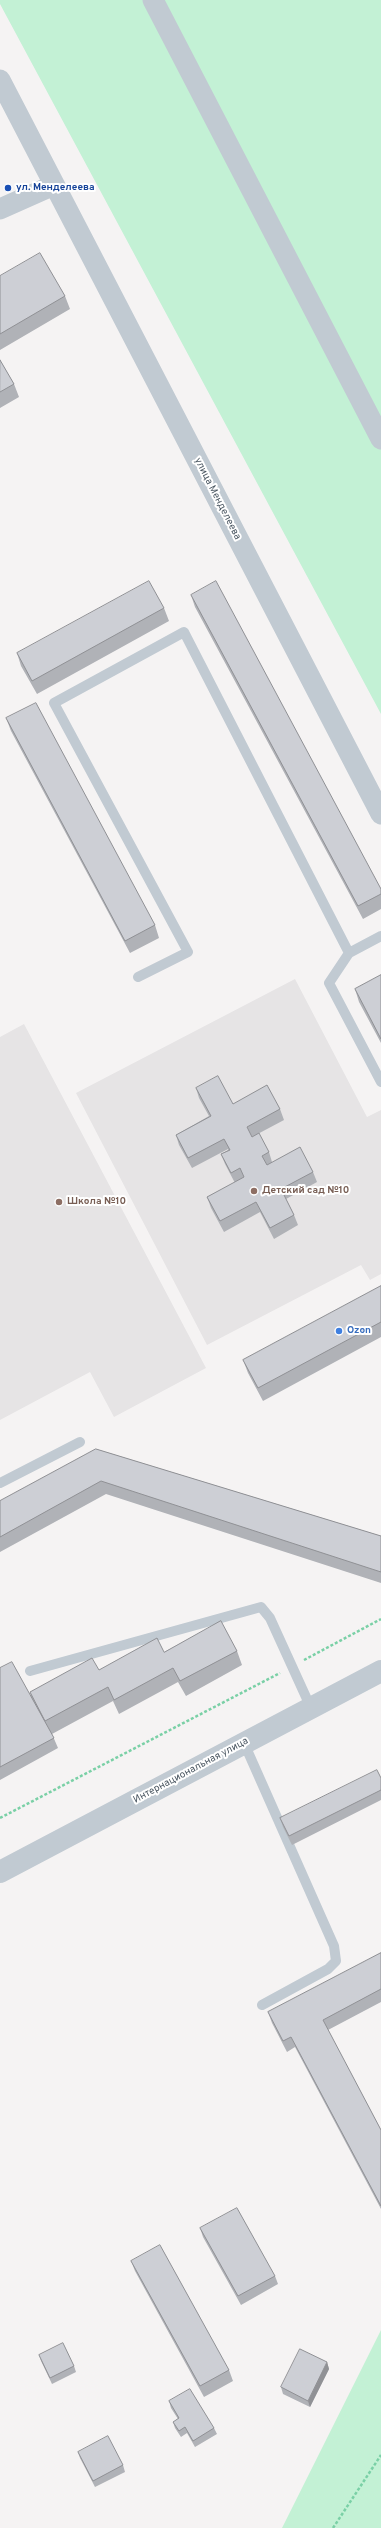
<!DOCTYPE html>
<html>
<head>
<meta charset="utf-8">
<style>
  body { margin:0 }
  canvas { display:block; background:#f5f3f3 }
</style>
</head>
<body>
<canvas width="381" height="2528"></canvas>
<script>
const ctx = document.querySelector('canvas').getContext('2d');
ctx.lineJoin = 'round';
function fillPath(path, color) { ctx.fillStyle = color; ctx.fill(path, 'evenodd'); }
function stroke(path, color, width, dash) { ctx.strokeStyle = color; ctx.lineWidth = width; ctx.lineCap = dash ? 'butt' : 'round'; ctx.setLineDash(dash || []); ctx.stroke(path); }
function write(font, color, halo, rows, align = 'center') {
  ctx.font = font + ' Overpass,sans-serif'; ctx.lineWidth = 4; ctx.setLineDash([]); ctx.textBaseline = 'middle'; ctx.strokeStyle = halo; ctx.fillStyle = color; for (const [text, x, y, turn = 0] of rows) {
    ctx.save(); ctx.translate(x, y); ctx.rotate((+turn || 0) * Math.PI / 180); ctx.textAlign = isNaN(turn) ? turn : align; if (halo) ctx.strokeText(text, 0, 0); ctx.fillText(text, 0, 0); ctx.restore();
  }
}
fillPath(new Path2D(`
  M295,979l72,138 14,-7v164l-11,6 -9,-15 -154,80 -131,-252z
  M24,1024l182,344 -92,49 -24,-45 -90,48v-383z`), '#e6e4e5');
fillPath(new Path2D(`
  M0,0h381v714l-381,-710z
  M381,2330v198h-99z`), '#c3f1d5');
stroke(new Path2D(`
  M304,1660l77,-41
  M0,1818l280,-145
  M333,2528l48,-73`), '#7ad0a6', 2.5, [3, 2]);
stroke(new Path2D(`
  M381,936l-32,17 -20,30 52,99
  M138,977l50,-25 -134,-249 130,-71 165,321
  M0,1483l80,-41
  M30,1671l231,-64 9,11 41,90
  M244,1743l90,203 2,15 -8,8 -66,36`), '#c1cad2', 10);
stroke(new Path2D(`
  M153,0l228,439
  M0,80l381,734
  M0,209l54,-24`), '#c1cad2', 21);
stroke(new Path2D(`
  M0,1872l381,-201`), '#c1cad2', 22);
fillPath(new Path2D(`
  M0,276l65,20 5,13 -70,41z
  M0,360l14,24 5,13 -19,11z
  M191,595l190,294v20l-18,10 -168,-312z
  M164,608l5,13 -132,73 -16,-28 -4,-13z
  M6,718l149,207 4,13 -29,15 -119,-222z
  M381,975v68l-22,-41 -4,-13z
  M196,1088l37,16 47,5 4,11 -32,17 17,15 3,10 41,10 4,10 -31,17 8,16 4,10 -24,14 -14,-27 -36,20 -13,-24 -4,-11 28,-14 -10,-19 -4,-10 7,-4v-1l-36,19 -13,-23 -3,-10 33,-19 -10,-18z
  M381,1286v51l-118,64 -15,-28 -5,-13z
  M96,1449l285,87v47l-275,-89 -106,58v-51z
  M237,1651l5,14 -56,31 -8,-14 -59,32 -6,-13 -61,33 6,14 -58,32v-112l31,28 -1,-4 69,-22 65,-18z
  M381,1778v22l-89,45 -9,-18 -3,-9z
  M381,1953v49l-53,28 53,100v79l-86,-162 -8,5 -15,-29 -4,-11z
  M200,2228l75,48 3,8 -37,21 -38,-68z
  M131,2261l98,109 4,11 -29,16 -69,-126z
  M39,2355l35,11 2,6 -24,12 -11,-23z
  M327,2362l2,7 -19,38 -27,-13 -2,-7z
  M169,2401l45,27 3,6 -22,13 -8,-14 -6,4 -6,-9 -2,-6 5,-3 -7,-11z
  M78,2452l45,13 2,7 -30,15 -15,-29z`), '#b0b2b7');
fillPath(new Path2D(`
  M327,2362l2,7 -19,38 -2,-6z`), '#909195');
const building = new Path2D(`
  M40,253l25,43 -65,38v-58z
  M0,360l14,24 -14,8z
  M149,581l15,27 -132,73 -15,-28z
  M216,581l165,308v5l-23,12 -167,-311z
  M36,703l119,222 -30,16 -119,-223z
  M381,975v64l-26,-50z
  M218,1076l15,28 34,-19 13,24 -33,18 5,10 7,-4 10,19 -7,4 5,9 33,-18 13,25 -32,17 13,26 -24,13 -14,-26 -36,19 -13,-24 37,-20 -4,-9 -9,5 -10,-19 9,-4 -6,-11 -36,19 -12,-23 35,-19 -15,-28z
  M381,1286v36l-123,66 -15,-28z
  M96,1449l285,87v36l-280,-91 -101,56v-36z
  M221,1621l16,30 -57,30 -7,-13 -59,32 -6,-13 -63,34 -15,-29 62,-34 7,12 58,-32 7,14z
  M12,1662l42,76 -54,29v-99z
  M377,1770l4,8v12l-92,46 -9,-18z
  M381,1953v36l-58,31 58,110v76l-90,-169 -8,4 -15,-29z
  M237,2208l38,68 -37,20 -38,-68z
  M160,2245l69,125 -29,16 -69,-125z
  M63,2343l11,23 -24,12 -11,-23z
  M300,2349l27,13 -19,39 -27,-14z
  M190,2389l24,39 -21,13 -8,-14 -6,4 -6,-9 6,-4 -10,-17z
  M108,2436l15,29 -30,16 -15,-29z`);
fillPath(building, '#cdcfd5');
stroke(building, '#909195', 1);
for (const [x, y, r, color] of [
  [8,188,4,"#1a4fb4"],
  [254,1191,4,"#8d6e63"],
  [59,1202,4,"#8d6e63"],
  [339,1331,4,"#3f7fe0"]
]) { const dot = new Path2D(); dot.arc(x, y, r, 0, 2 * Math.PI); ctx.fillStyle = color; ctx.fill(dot); stroke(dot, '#fff', 1.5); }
write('bold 10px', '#164399', '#fff', [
  ["ул. Менделеева",16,188]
], 'left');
write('10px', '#4a5661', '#fff', [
  ["улица Менделеева",217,499,63],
  ["Интернациональная улица",191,1771,-28]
]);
write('bold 10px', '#785e54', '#fff', [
  ["Детский сад №10",262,1191],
  ["Школа №10",67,1202]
], 'left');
write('bold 10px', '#366cbe', '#fff', [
  ["Ozon",347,1331]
], 'left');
</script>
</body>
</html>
